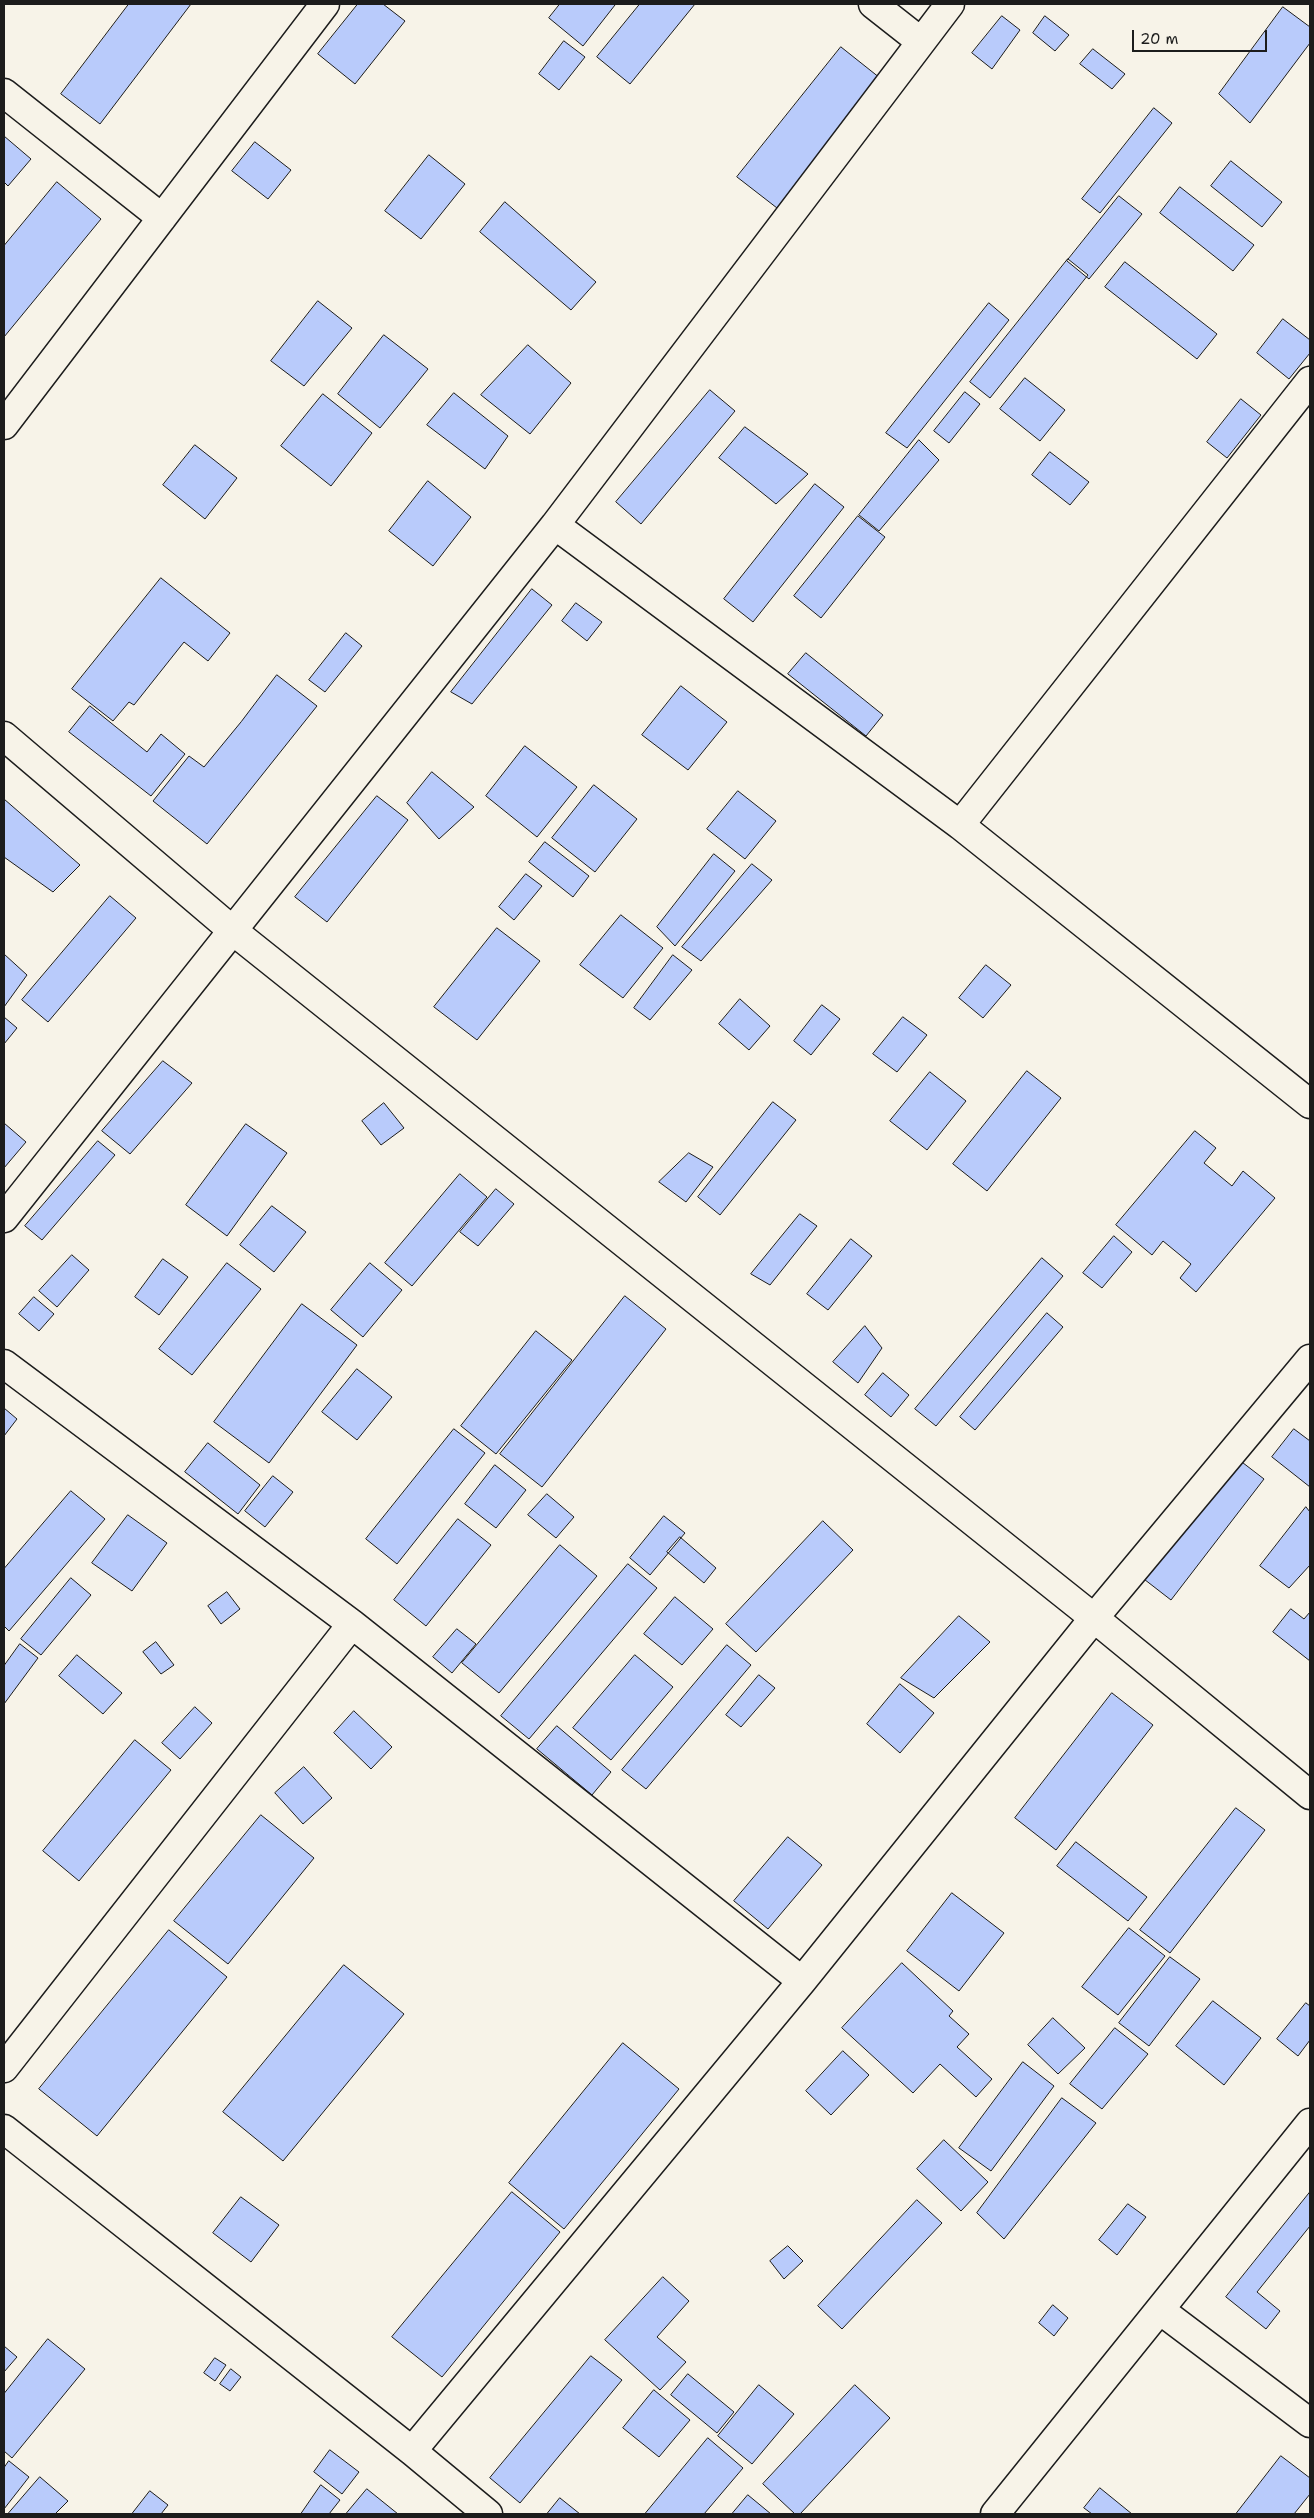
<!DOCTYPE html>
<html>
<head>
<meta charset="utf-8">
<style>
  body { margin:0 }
  #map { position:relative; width:1314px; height:2518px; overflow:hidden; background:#f7f3e8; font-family:"Shantell Sans",sans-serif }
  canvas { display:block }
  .frame { position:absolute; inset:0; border:5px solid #1c1c1c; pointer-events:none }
  .scale { position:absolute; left:1132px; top:30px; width:135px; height:22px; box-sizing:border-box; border:2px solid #1c1c1c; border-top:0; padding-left:6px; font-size:15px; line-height:18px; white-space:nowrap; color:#1c1c1c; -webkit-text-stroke:4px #f7f3e8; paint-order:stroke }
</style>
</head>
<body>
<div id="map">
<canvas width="1314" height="2518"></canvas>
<div class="frame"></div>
<div class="scale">20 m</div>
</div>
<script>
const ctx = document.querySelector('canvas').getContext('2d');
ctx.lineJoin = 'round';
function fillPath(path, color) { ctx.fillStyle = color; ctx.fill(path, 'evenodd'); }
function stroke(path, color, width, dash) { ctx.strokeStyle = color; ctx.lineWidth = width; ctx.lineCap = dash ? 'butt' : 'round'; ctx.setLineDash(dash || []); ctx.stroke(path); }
const building = new Path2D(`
  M129,4h62l-91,120 -39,-30z
  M358,4h25l22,17 -50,63 -37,-30z
  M560,4h53l2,1 -32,41 -34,-28z
  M640,4h55l-65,80 -33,-27z
  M1283,7l27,20v16l-60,80 -31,-29z
  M1002,16l18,14 -28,39 -20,-16z
  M1045,16l24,19 -14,16 -22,-18z
  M564,41l21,16 -26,33 -20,-16z
  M841,47l39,31 -103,130 -40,-31z
  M1093,49l32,25 -13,15 -32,-25z
  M1154,108l18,15 -72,90 -18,-14z
  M4,136l27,23 -23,27 -4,-4z
  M255,142l36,28 -23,29 -36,-28z
  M429,155l36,29 -44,55 -36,-28z
  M1231,161l51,41 -20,25 -51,-41z
  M57,182l44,37 -97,118v-91z
  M1180,187l74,58 -21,26 -73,-58z
  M1119,196l23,18 -53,65 -22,-18z
  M505,202l91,80 -25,28 -91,-78z
  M1068,259l20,16 -98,123 -20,-16z
  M1125,262l92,72 -20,25 -92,-72z
  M318,301l34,27 -48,58 -33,-25z
  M989,303l20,17 -102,128 -21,-15z
  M1283,319l27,21v13l-21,26 -32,-26z
  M384,335l44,34 -48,59 -42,-34z
  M528,345l43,38 -41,51 -49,-39z
  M1025,378l40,32 -25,31 -40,-32z
  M710,390l25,21 -94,113 -25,-22z
  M965,392l15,12 -31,39 -15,-12z
  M454,393l54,43 -23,33 -58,-44z
  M323,394l49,39 -41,53 -50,-40z
  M1241,399l20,16 -34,43 -20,-16z
  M745,427l63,47 -32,30 -57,-46z
  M919,440l20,20 -60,71 -20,-16z
  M195,445l42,33 -32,41 -42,-34z
  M1050,452l39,30 -19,23 -38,-30z
  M428,481l43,36 -38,49 -44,-35z
  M815,484l29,23 -91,115 -29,-23z
  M858,516l27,21 -64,81 -27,-22z
  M161,578l69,55 -22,28 -24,-19 -50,63 -5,-3 -16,19 -41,-32z
  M532,589l20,16 -80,99 -21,-12z
  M576,603l26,19 -15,19 -25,-20z
  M346,633l16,13 -37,46 -16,-12z
  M806,653l77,62 -17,21 -78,-62z
  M277,675l40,31 -110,138 -54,-43 36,-45 15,11 37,-45z
  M681,686l46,36 -39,48 -46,-35z
  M90,706l57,46 14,-18 24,20 -34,42 -82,-64z
  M525,746l52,41 -40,50 -51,-41z
  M432,772l42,35 -35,32 -32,-36z
  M594,785l43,34 -42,53 -43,-34z
  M738,791l38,30 -31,38 -38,-30z
  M377,796l31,24 -81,102 -32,-25z
  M4,799l76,66 -27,27 -49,-35z
  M545,842l44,34 -16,21 -44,-35z
  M714,854l21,17 -60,75 -18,-19z
  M752,864l20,16 -71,81 -19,-14z
  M526,874l16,12 -28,34 -15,-13z
  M110,896l26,22 -88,104 -26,-22z
  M621,915l42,33 -40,50 -43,-33z
  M497,928l43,33 -63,79 -43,-33z
  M4,954l23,21 -23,32z
  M673,955l19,15 -42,50 -16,-12z
  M986,965l25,20 -28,33 -24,-20z
  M740,999l30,27 -21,24 -30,-26z
  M822,1005l18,14 -29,36 -17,-14z
  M4,1017l13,11 -13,16z
  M903,1017l24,18 -30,37 -24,-18z
  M163,1061l29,22 -62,71 -28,-23z
  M1027,1071l34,27 -74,93 -34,-27z
  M930,1072l36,29 -39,49 -37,-29z
  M773,1102l23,18 -76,95 -22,-18z
  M384,1103l20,25 -23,17 -19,-24z
  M4,1123l22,19 -22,26z
  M246,1124l41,29 -60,83 -41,-31z
  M1195,1131l21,17 -12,15 28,23 11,-15 32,27 -79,94 -16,-14 11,-14 -28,-23 -11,14 -36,-30z
  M98,1141l17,14 -73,85 -17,-14z
  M689,1153l24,14 -27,35 -27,-20z
  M460,1174l27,23 -75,89 -27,-23z
  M496,1189l18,15 -36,42 -18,-14z
  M272,1206l34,26 -32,40 -34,-27z
  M800,1214l17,12 -47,59 -19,-11z
  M1114,1236l18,16 -30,36 -19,-15z
  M851,1239l21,17 -44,54 -21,-16z
  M72,1255l17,15 -32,37 -18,-16z
  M1042,1258l21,18 -127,150 -21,-17z
  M163,1259l25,18 -29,38 -24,-18z
  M227,1263l34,26 -69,86 -33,-26z
  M370,1263l32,27 -39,47 -32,-27z
  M625,1296l41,33 -124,158 -42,-33z
  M34,1297l20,17 -15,17 -20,-17z
  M302,1304l55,41 -88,118 -55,-41z
  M1047,1313l16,14 -88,103 -15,-13z
  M865,1326l17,22 -24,35 -25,-21z
  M536,1331l36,29 -76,94 -35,-28z
  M357,1369l35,28 -35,43 -35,-28z
  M883,1373l26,22 -18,22 -26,-22z
  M4,1408l13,11 -13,17z
  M454,1429l31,24 -88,111 -31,-25z
  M1294,1429l16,12v46l-38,-30z
  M208,1443l52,42 -22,29 -53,-42z
  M1234,1456l30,23 -93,121 -31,-24z
  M495,1465l31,25 -30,38 -31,-24z
  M273,1476l20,16 -28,35 -20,-16z
  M71,1491l34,28 -96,112 -5,-5v-57z
  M547,1494l27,23 -18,21 -28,-23z
  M1306,1507l4,5v53l-21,23 -29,-22z
  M128,1515l39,28 -35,48 -40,-28z
  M664,1516l21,17 -35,42 -20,-17z
  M458,1519l33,26 -65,81 -32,-26z
  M823,1521l30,29 -97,102 -30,-28z
  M680,1537l36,31 -12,15 -37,-31z
  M560,1545l37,31 -98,117 -37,-30z
  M628,1564l29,24 -128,151 -28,-23z
  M71,1578l20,17 -50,60 -20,-16z
  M227,1592l13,17 -19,15 -13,-18z
  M675,1597l38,32 -31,36 -38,-31z
  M1291,1609l13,10 6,-7v49l-37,-29z
  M959,1616l31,26 -56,56 -33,-20z
  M457,1629l19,15 -24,29 -19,-16z
  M156,1642l18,23 -13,9 -18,-22z
  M20,1644l18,14 -34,46v-38z
  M727,1645l24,20 -105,124 -24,-19z
  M77,1655l45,38 -19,21 -44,-38z
  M635,1655l38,32 -62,73 -38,-32z
  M759,1675l16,13 -34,39 -15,-12z
  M900,1684l34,29 -34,40 -33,-29z
  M1112,1693l41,32 -97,125 -41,-32z
  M195,1707l17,16 -32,36 -18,-16z
  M354,1711l38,36 -21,22 -37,-36z
  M557,1726l54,46 -19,23 -55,-46z
  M135,1740l36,30 -92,111 -36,-30z
  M304,1767l28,31 -29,26 -28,-31z
  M1236,1808l29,22 -95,123 -30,-23z
  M261,1815l53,43 -86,106 -54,-43z
  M788,1837l34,28 -54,64 -34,-28z
  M1076,1842l71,55 -19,24 -71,-55z
  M952,1893l52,40 -45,58 -52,-40z
  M1129,1928l36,28 -47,59 -36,-28z
  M169,1930l58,47 -130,159 -58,-47z
  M1170,1957l30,22 -51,67 -30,-23z
  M902,1963l51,48 -4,5 20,18 -12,13 35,32 -16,18 -36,-33 -27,29 -71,-65z
  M344,1965l60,49 -121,147 -60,-49z
  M1213,2001l48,37 -37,47 -48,-39z
  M1306,2003l4,3v34l-12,16 -21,-17z
  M1053,2018l32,30 -27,26 -30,-29z
  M1115,2028l33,26 -46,55 -32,-25z
  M623,2043l56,46 -115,140 -55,-46z
  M843,2051l26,24 -38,40 -25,-24z
  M1023,2062l31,24 -63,85 -32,-23z
  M1062,2098l34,25 -92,116 -27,-26z
  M944,2140l44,42 -27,29 -44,-42z
  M512,2192l48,40 -118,145 -50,-40z
  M1310,2192v34l-53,66 23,19 -14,18 -40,-32z
  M241,2197l38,28 -28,37 -38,-29z
  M917,2200l25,23 -100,106 -24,-23z
  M1128,2204l18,13 -29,38 -18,-15z
  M788,2246l15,15 -19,18 -14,-18z
  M663,2277l26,24 -32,36 29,25 -26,28 -55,-50z
  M1053,2305l15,13 -14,18 -15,-13z
  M48,2339l37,30 -73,89 -8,-7v-57z
  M4,2346l13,11 -13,15z
  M591,2356l31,24 -102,123 -30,-25z
  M215,2358l11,7 -11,16 -11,-8z
  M231,2369l10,8 -11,14 -10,-7z
  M688,2374l46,38 -17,21 -46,-38z
  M759,2385l35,29 -42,50 -34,-28z
  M855,2385l35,33 -90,96h-5l-32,-30z
  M654,2390l36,30 -31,37 -36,-29z
  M708,2438l35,30 -39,46h-59z
  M330,2450l29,22 -17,22 -28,-22z
  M1281,2456l29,22v16l-16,20h-58z
  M9,2461l20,16 -25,32v-41z
  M40,2477l28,24 -13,13h-47z
  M321,2485l19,15 -11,14h-28z
  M1100,2488l32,26h-40l-8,-6z
  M367,2489l31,25h-52z
  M150,2491l18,14 -7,9h-29z
  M748,2495l23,19h-39z
  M560,2498l20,16h-33z`);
fillPath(building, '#b9cbfb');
stroke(building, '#1c1c1c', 1);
const minor = new Path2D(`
  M873,4l47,37
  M4,93l158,125
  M4,425l321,-421
  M555,525l405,300 350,279
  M4,736l228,194 862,688 216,177
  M960,825l350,-444
  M4,1218l551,-693 395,-521
  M4,1364l348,260 450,357
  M4,2068l348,-444
  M4,2129l408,322 76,63
  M1160,2310l150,113
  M412,2451l390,-470 292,-363 216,-259
  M995,2514l315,-391`);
stroke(minor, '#1c1c1c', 31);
stroke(minor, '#f7f3e8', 28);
</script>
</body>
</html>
